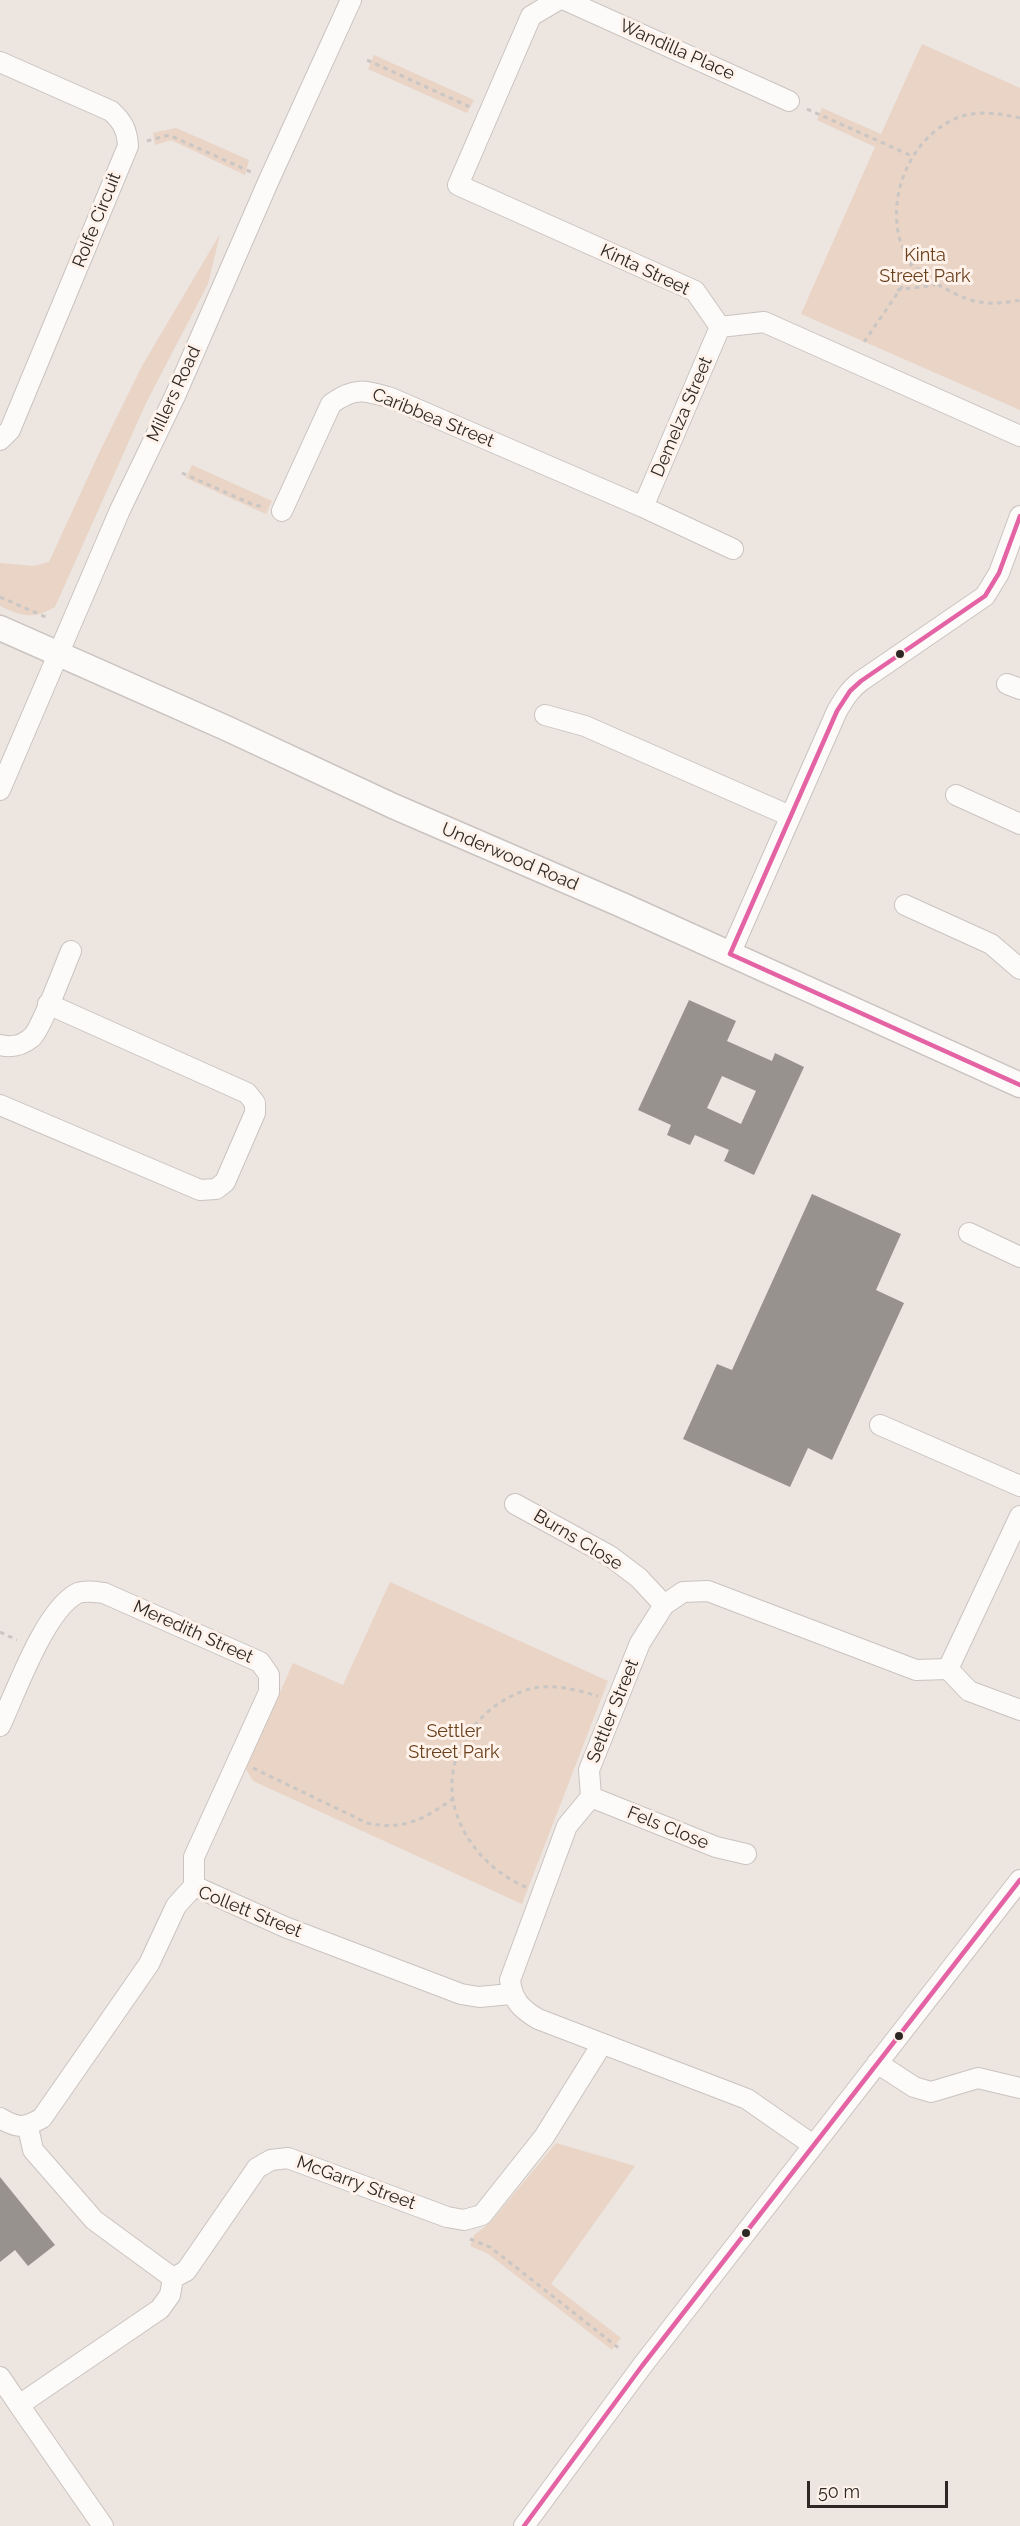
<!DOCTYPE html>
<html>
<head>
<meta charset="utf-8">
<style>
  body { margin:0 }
  #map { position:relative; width:1020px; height:2526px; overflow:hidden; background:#ede5e0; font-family:Raleway,sans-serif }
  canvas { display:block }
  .scale { position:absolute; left:807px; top:2481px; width:141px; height:27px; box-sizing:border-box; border:3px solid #2d2824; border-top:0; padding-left:8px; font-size:18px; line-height:21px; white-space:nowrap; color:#2d2824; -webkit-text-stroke:4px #fef2ea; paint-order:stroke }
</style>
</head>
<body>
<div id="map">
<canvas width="1020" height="2526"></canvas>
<div class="scale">50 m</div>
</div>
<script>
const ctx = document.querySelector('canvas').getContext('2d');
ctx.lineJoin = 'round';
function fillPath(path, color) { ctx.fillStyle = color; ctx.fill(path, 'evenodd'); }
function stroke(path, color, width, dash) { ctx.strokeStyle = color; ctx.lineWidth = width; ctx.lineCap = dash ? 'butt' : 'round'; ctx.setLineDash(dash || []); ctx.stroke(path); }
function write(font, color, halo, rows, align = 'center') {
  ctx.font = font + ' Raleway,sans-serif'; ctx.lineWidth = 6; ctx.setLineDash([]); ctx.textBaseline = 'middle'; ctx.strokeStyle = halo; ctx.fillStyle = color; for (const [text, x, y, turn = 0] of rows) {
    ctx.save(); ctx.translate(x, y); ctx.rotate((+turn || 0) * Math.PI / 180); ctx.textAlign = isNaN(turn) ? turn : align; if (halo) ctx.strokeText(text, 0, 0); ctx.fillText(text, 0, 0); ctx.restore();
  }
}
fillPath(new Path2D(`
  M922,44l98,44v322l-219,-96 74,-167 -58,-27 5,-12 59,26z
  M374,55l100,45 -7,13 -99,-44z
  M176,128l73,32 -4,15 -74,-35 -16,5 -2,-12z
  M220,234l-12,50 -62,119 -91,204c-23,13 -33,9 -55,-1v-43l34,3 15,-4 51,-111 42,-85z
  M192,465l80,36 -6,13 -80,-36z
  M390,1582l218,99 -86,223 -269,-123 -7,-12 47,-106 50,22z
  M556,2143l79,23 -84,118 70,54 -9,12 -125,-97 -17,-7 4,-11 16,-12z`), '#e9d4c6');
fillPath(new Path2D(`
  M689,1000l47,21 -9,20 45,20 3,-8 29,14 -50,108 -30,-14 5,-11 -34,-15 -5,10 -23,-10 4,-10 -33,-15zM722,1076l34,15 -15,33 -34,-16z
  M812,1194l89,40 -25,56 28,13 -72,157 -24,-12 -18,39 -107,-48 34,-75 15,6z
  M0,2177l55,68 -27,21 -13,-16 -15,12z`), '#98928f');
const minor = new Path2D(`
  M558,0l-27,16 -73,169 237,106 25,36 44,-5 256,114
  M565,0l224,101
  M0,62l111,49c12,11 16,19 17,35l-118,284 -10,10
  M643,507l77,-180
  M282,511l49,-107c23,-17 33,-14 60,-6l252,109 90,42
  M1007,684l13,5
  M545,715l40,11 205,90
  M0,790l120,-280 55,-114 94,-216 82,-180
  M956,795l64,29
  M905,905l86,39 29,25
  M730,954l107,-243c7,-12 13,-22 24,-30l124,-85 14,-23 21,-57
  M0,1045c12,3 21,1 31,-7 10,-8 33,-71 40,-87
  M0,1105l200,85 16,-1 9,-7 30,-69v-10l-8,-10 -199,-89
  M969,1233l51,24
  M880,1425l140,61
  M515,1504l95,52 29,22 25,27
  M948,1669l72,-153
  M0,1726c16,-34 44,-114 76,-132 7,-4 20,-2 28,-1l156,69 9,13v17l-75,165v29
  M591,1797l125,50 30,7
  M877,2063l37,24 17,5 47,-14 42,10
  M0,2118c18,11 25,10 42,0l107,-154 27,-58 18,-20 91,41 176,67 18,3 32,-3
  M28,2127l5,23 61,70 79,58
  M813,2145l-66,-46 -209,-80c-17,-10 -26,-19 -28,-39l57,-154 24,-29 -2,-27 51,-127 24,-38 19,-13 25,-1 208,79 32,-1 21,22 51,19
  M0,2377l19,28
  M103,2526l-84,-121 141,-96 10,-14 3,-17 13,-7 71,-103 14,-8 17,-2 159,59 17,3 18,-5 62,-78 58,-93
  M524,2526l118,-160 378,-486`);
const major = new Path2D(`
  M0,628l226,100 167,78 229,99 398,180`);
stroke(minor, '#cac3bf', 22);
stroke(major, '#cac3bf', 27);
stroke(new Path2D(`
  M367,60l103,47
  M807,109l105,47
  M1020,118c-17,-4 -37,-7 -54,-3 -51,14 -80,76 -66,125 7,23 26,39 46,49 27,15 44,17 74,11
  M147,141l22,-6 82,37
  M897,290l38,-5
  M864,342l46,-67 1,-13
  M182,473l72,32 11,2
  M0,597l48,21
  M0,1632l17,8
  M253,1768l114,55c38,8 56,-4 86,-24
  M526,1887c-35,-14 -67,-49 -73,-88 -8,-50 30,-97 77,-110 23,-6 47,1 68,7
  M470,2239l20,8 130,102`), '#c9c6c4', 3, [4.5, 4.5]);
stroke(minor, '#fcfbfa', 20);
stroke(major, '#fcfbfa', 24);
stroke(new Path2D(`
  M730,954l107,-243 13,-20 11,-10 124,-85 14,-23 21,-57
  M730,954l290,131
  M524,2526l118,-160 378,-486`), '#e463a4', 4.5);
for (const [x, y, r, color] of [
  [900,654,5,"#2d2824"],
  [899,2036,5,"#2d2824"],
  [746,2233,5,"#2d2824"]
]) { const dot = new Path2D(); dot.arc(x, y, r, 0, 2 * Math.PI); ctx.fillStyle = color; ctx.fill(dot); stroke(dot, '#fef2ea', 2); }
write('18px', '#2d2824', '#fef2ea', [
  ["Wandilla Place",677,50,24],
  ["Rolfe Circuit",97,220,-68],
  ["Kinta Street",645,270,25],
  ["Millers Road",174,394,-65],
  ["Demelza Street",682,417,-67],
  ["Caribbea Street",433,418,22],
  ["Underwood Road",510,857,23],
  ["Burns Close",578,1540,31],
  ["Meredith Street",193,1632,24],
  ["Settler Street",613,1711,-68],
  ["Fels Close",668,1828,22],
  ["Collett Street",250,1912,22],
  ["McGarry Street",356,2183,20]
]);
write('18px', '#693e1a', '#fef2ea', [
  ["Kinta",925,256],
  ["Street Park",925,277],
  ["Settler",454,1732],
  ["Street Park",454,1753]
]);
</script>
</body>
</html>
